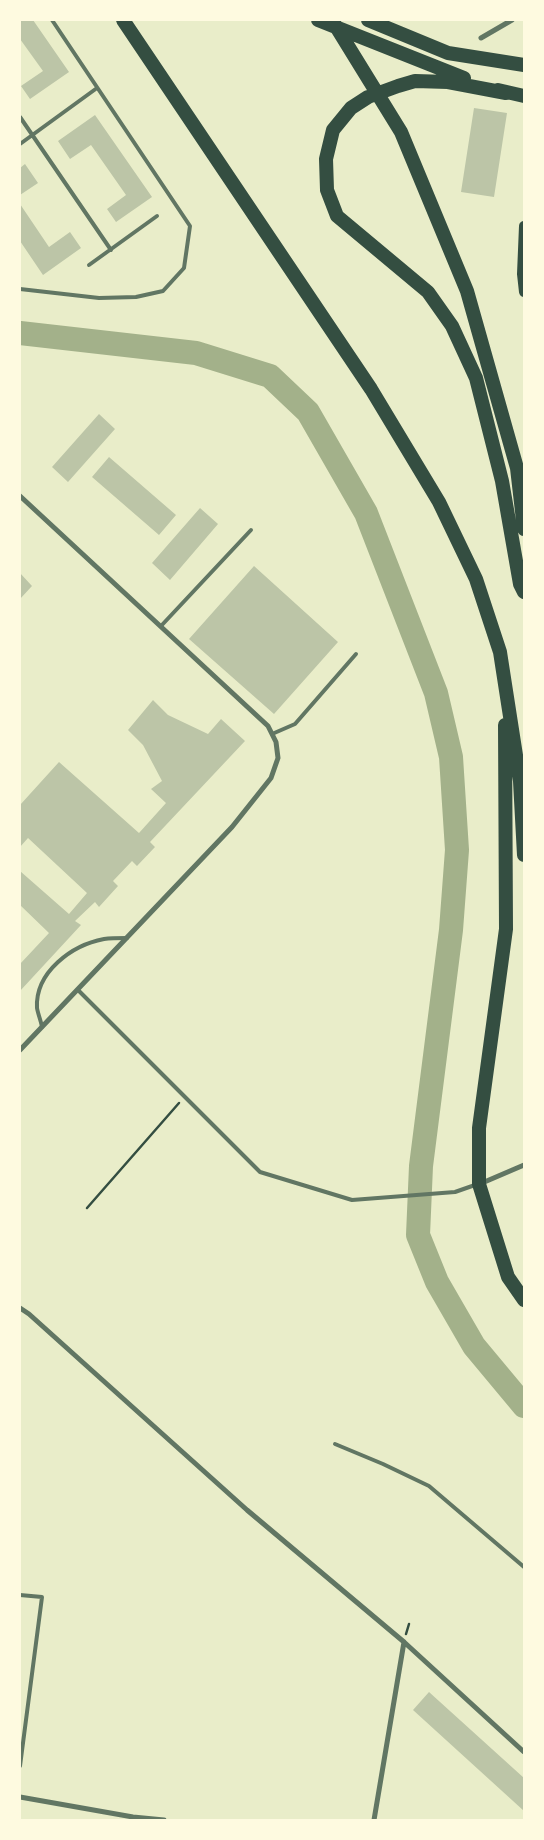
<!DOCTYPE html>
<html>
<head>
<meta charset="utf-8">
<style>
  body { margin:0 }
  #map { position:relative; width:544px; height:1840px; overflow:hidden; background:#e9edc9; font-family:Quicksand,sans-serif }
  canvas { display:block }
  .frame { position:absolute; inset:0; border:21px solid #fefae0; pointer-events:none }
</style>
</head>
<body>
<div id="map">
<canvas width="544" height="1840"></canvas>
<div class="frame"></div>
</div>
<script>
const ctx = document.querySelector('canvas').getContext('2d');
ctx.lineJoin = 'round';
function stroke(path, color, width, dash) { ctx.strokeStyle = color; ctx.lineWidth = width; ctx.lineCap = dash ? 'butt' : 'round'; ctx.setLineDash(dash || []); ctx.stroke(path); }
function fillPath(path, color) { ctx.fillStyle = color; ctx.fill(path, 'evenodd'); }
stroke(new Path2D(`
  M20,333l176,20 74,23 38,36 58,101 70,180 15,64 6,93 -6,80 -30,236 -3,69 19,47 37,64 50,60`), '#a3b18a', 24);
fillPath(new Path2D(`
  M20,20h13l36,52 -39,27 -9,-13 22,-15 -23,-32z
  M474,108l33,5 -13,84 -33,-5z
  M95,115l57,82 -36,25 -9,-13 19,-14 -35,-50 -21,14 -12,-18z
  M25,164l13,19 -18,12v-27z
  M20,204l29,43 21,-15 11,16 -38,27 -23,-34z
  M99,414l16,15 -47,53 -16,-15z
  M109,457l67,58 -17,20 -67,-58z
  M200,508l18,16 -48,56 -18,-17z
  M254,566l84,76 -64,72 -85,-75z
  M20,573l12,13 -12,13z
  M153,700l15,15 40,19 13,-15 24,22 -95,101 5,5 -18,19 -5,-5 -19,20 5,5 -19,21 -4,-5 -20,19 6,4 -61,66v-27l29,-31 -29,-28v-34l49,43 18,-21 -59,-55 -8,9v-42l39,-43 80,71 27,-30 -15,-14 11,-8 -19,-36 -15,-15z
  M429,1692l95,86v33l-111,-101z`), '#bcc5a7');
stroke(new Path2D(`
  M87,1208l92,-105
  M406,1634l3,-10`), '#344e41', 2.5);
stroke(new Path2D(`
  M20,117l91,133
  M20,144l77,-56
  M89,265l68,-49
  M20,289l79,9 37,-1 27,-6 21,-23 6,-42 -138,-206
  M161,626l90,-96
  M272,734l23,-10 61,-70
  M78,990l182,182 92,28 103,-8 20,-7
  M42,1027c-1,-6 -4,-13 -5,-19 -2,-36 35,-63 67,-69 7,-1 16,-1 23,-1
  M335,1444l48,20 46,22 95,81
  M20,1595l22,2 -22,169`), '#617663', 4);
stroke(new Path2D(`
  M481,38l31,-18
  M20,496l248,230 8,16 2,16 -7,20 -39,49 -212,223
  M482,1183l42,-18
  M20,1308l9,6 218,196 157,132 120,110
  M20,1797l113,20 31,3
  M374,1820l30,-178`), '#617663', 5);
stroke(new Path2D(`
  M524,226l-2,48 2,18`), '#344e41', 10);
stroke(new Path2D(`
  M123,20l248,369 68,113 37,77 24,73 20,129 4,74
  M318,20l146,58
  M332,20l69,112 66,159 50,177 7,61
  M368,20l80,33 76,12
  M498,90l26,6
  M506,93l-58,-11 -33,-1 -17,5 -30,11 -17,11 -18,22 -7,29 1,31 10,26 91,76 24,34 24,52 26,103 18,103 4,8
  M505,725l1,204 -27,199v56l29,93 16,23`), '#344e41', 14);
</script>
</body>
</html>
